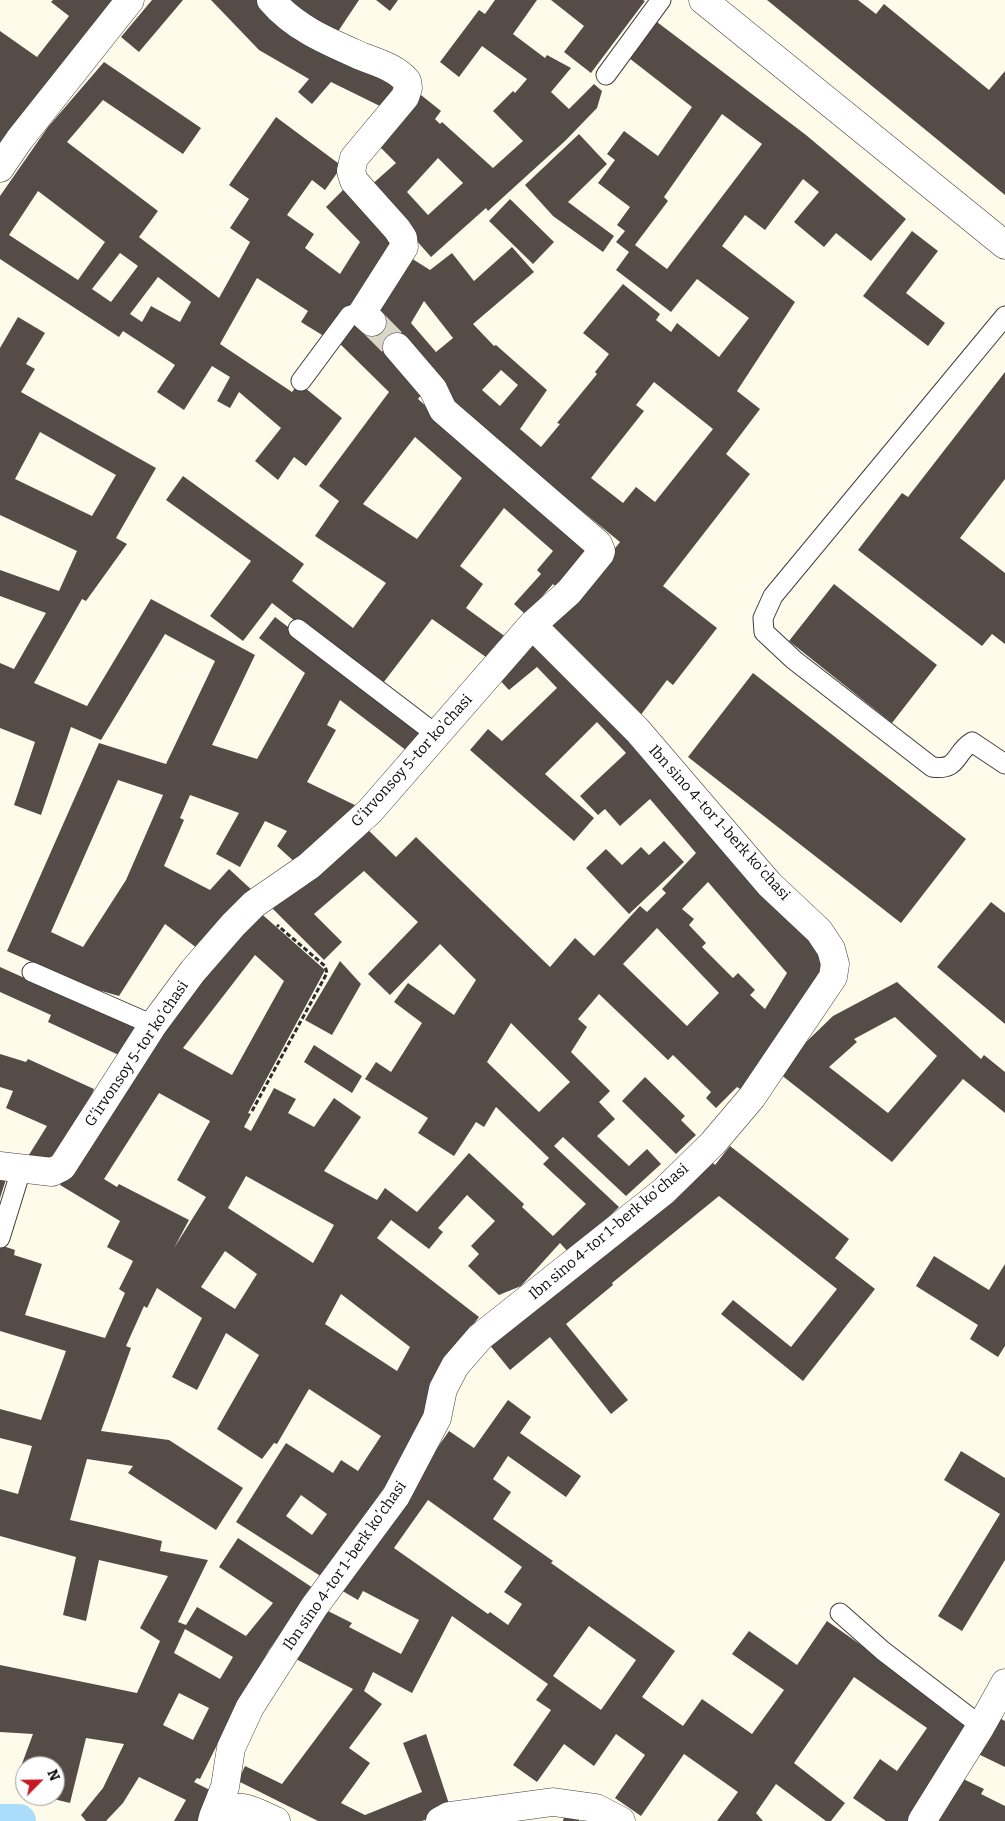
<!DOCTYPE html>
<html>
<head>
<meta charset="utf-8">
<style>
  body { margin:0 }
  #map { position:relative; width:1005px; height:1821px; overflow:hidden; background:#fffbea; font-family:Bitter,serif }
  canvas { display:block }
  .north { position:absolute; left:15px; top:1756px; width:50px; height:50px; box-sizing:border-box; background:#fff; border:1px solid #9d9d9d; border-radius:50%; rotate:67deg; font-size:14px; font-weight:700; line-height:20px; text-align:center; color:#0b0b0b }
  .north::after { content:''; display:block; margin:auto; width:18px; height:22px; background:#c51a21; clip-path:polygon(50% 0,100% 100%,50% 72%,0 100%) }
</style>
</head>
<body>
<div id="map">
<canvas width="1005" height="1821"></canvas>
<div class="north">N</div>
</div>
<script>
const ctx = document.querySelector('canvas').getContext('2d');
ctx.lineJoin = 'round';
function stroke(path, color, width, dash) { ctx.strokeStyle = color; ctx.lineWidth = width; ctx.lineCap = dash ? 'butt' : 'round'; ctx.setLineDash(dash || []); ctx.stroke(path); }
function fillPath(path, color) { ctx.fillStyle = color; ctx.fill(path, 'evenodd'); }
function write(font, color, halo, rows, align = 'center') {
  ctx.font = font + ' Bitter,serif'; ctx.lineWidth = 5; ctx.setLineDash([]); ctx.textBaseline = 'middle'; ctx.strokeStyle = halo; ctx.fillStyle = color; for (const [text, x, y, turn = 0] of rows) {
    ctx.save(); ctx.translate(x, y); ctx.rotate((+turn || 0) * Math.PI / 180); ctx.textAlign = isNaN(turn) ? turn : align; if (halo) ctx.strokeText(text, 0, 0); ctx.fillText(text, 0, 0); ctx.restore();
  }
}
stroke(new Path2D(`
  M0,1821h19`), '#aadcfb', 34);
fillPath(new Path2D(`
  M53,0h65l-118,148v-117l37,26 32,-41 -18,-14z
  M152,0h31l-44,52 -18,-15z
  M211,0h53l135,82 -13,27 -55,-27 -19,22 -14,-12 11,-13 -50,-29z
  M283,0h76l-24,36z
  M376,0h22l-8,11z
  M495,0h42l-24,34 32,24 2,-3 24,13 -20,24 18,17 25,-25 8,7 -5,17 -32,33 -77,70 -2,-3 -55,49 -62,-70 27,-24 -17,-17 42,-51 20,16 -6,8 5,5 2,-2 51,46 30,-27 -30,-30 20,-20 2,2 12,-14 -45,-33 -23,31 -19,-15 39,-52 6,4zM438,158l25,25 -35,32 -21,-23z
  M551,0h92l2,1 -54,72 -27,-21 20,-26z
  M767,0h91l18,14 8,-10 105,86 16,-19v124z
  M657,22l149,113 100,84 -35,42 -35,-28 -12,14 -30,-25 25,-30 -16,-13 -38,51 -20,-15 -23,31 73,56 -58,89 23,18 -34,45 24,20 -87,112 54,42 -44,57 -6,-5 -30,40 -90,-90 27,-30 46,-58 -192,-156 -10,13 169,151 -32,36 -2,-2 -27,31 -12,-11 27,-30 -4,-4 16,-19 -49,-43 -44,58 23,18 -17,24 44,32 -17,22 -61,-43 -52,68 -108,-84 -29,38 -33,-25 41,-55 -85,-61 17,-24 121,88 -12,17 61,47 33,-45 -71,-47 24,-35 -20,-15 70,-94 -54,-53 76,-81 19,12 22,-17 22,28 38,-34 22,25 -61,52 21,22 2,-1 51,45 -27,39 21,18 19,-23 -3,-1 40,-49 -2,-2 14,-18 -26,-21 40,-49 37,30 -4,6 15,12 6,-9 42,34 30,-39 -52,-39 -26,33 -55,-42 13,-18 -13,-10 9,-11 -8,-6 13,-18 -32,-24 17,-23 -8,-6 17,-23 34,25 34,-49 -63,-49zM722,114l40,30 -95,125 -32,-24 33,-44 -4,-4zM424,301l29,37 -17,14 -25,-29zM501,370l17,15 -18,21 -18,-16zM654,382l59,47 -58,73 -19,-15 -13,16 -32,-25 53,-67 -8,-6zM415,437l47,41 -45,61 -54,-35z
  M104,62l97,66 -18,26 -80,-54 -36,42 91,69 -19,26 80,61 31,-56 -20,-14 19,-29 -20,-14 47,-68 66,49 -17,24 -13,-10 -25,35 27,19 -9,14 35,26 20,-32 -34,-35 24,-24 48,50 -47,76 -24,29 -26,-16 7,-11 -51,-33 -37,66 72,48 7,-9 43,35 -36,48 -12,-9 -16,23 -23,-19 26,-33 -42,-36 -9,16 -13,-7 13,-24 -18,-11 -28,44 -27,-18 18,-27 -52,-34 -4,6 -119,-78v-63l48,-69zM38,191l67,51 -27,38 -69,-45zM120,253l18,13 -27,36 -19,-13zM158,277l33,25 -11,20 -29,-16 -9,16 -12,-8z
  M579,134l28,30 -39,38 46,34 -11,16 -50,-36 -28,-31z
  M510,199l44,43 -21,22 -44,-43z
  M912,231l26,20 -32,42 39,30 -17,23 -65,-50z
  M18,317l27,16 -19,31 9,5 -14,23 135,76 -40,70 11,6 -41,57 -4,-2 -48,84 53,23 64,-107 104,56 -43,90 45,14 48,-86 -46,-35 16,-21 152,116 -16,21 -71,-54 -13,25 9,5 -29,52 52,25 -61,58 -21,-19 10,-15 -22,-10 -25,46 -24,-13 23,-41 -49,-18 -10,23 4,2 -20,46 46,24 19,-21 24,22 -52,60 -36,-27 -46,72 -28,-8 -84,-37 92,-208 67,21 49,-103 -50,-27 -64,106 -30,-13 -30,88 -27,-10 21,-63 -35,-14v-65l14,6 32,-56 -46,-17v-26l59,21 18,-40 -77,-36v-167zM40,432l76,43 -24,41 -77,-37zM118,780l45,15 -37,85 -43,67 -32,-15z
  M1005,372v107l-45,59 45,35v71l-13,-10 -10,12 -124,-96 44,-57 6,4z
  M834,584l103,81 -45,58 -103,-82z
  M530,634l297,325 -17,35 -63,99 -10,-6 -21,21 -10,-10 5,-6 -38,-37 -5,5 -69,-66 -21,25 9,8 -16,25 39,39 -11,11 16,17 -18,17 32,30 18,-17 14,15 -35,32 -63,-59 -9,9 65,61 -49,47 -10,-11 -39,43 -22,9 -31,-29 11,-12 -8,-8 24,-25 -28,-26 -29,33 5,4 -14,17 -38,-29 -14,18 102,79 -23,30 -29,50 8,5 -12,30 -101,145 -86,-55 50,-79 47,30 8,-13 17,11 23,-35 -72,-47 -32,55 -3,-1 -12,16 -45,-30 42,-74 -33,-22 -29,57 -25,-13 30,-59 -45,-30 -10,20 -3,-2 -18,40 5,2 -30,83 68,9 74,48 -27,42 -88,-57 5,-7 -46,-7 -17,61 92,21 -2,10 48,9 -30,62 8,3 11,-18 49,29 27,-33 -54,-36 19,-29 75,50 -44,62 -39,69 -30,60 -3,-1 -3,4 22,11 -16,28h-26l12,-21 -47,-23 -16,26 -17,18h-20l-5,-6 22,-27 21,-44 -38,-6 -16,65 -25,-6 10,-1v-30h-30v16l-9,-2 17,-46 -33,-2v-67l137,28 23,-52 -20,-13 28,-52 -69,-16 -13,61 -23,-6 13,-58 -76,-21v-47l18,5 14,-48 -32,-8v-29l41,11 25,-69 -66,-20v-86l15,5 -1,5 28,9 -17,51 80,23 20,-45 -6,-4 14,-28 -26,-14 13,-26 -60,-36 82,-131 114,-145 69,61 -77,143 3,1 -7,13 7,4 23,-43 22,11 -8,14 26,14 20,-29 27,19 -37,54 53,29 8,-12 32,24 52,-59 55,51 -2,3 31,29 33,-32 -43,-40 6,-6 -53,-51 -12,20 -8,-5 -22,34 -36,-23 10,-15 -63,-39 11,-17 15,10 31,-49 -28,-21 14,-19 46,32 22,-35 -36,-36 -50,51 -22,-21 50,-52 -54,-51 -50,43 28,28 -18,18 -53,-53 93,-81 32,31 20,-20 134,130 25,-29 19,18 46,-50 7,6 19,-19 -4,-4 34,-36 -46,-54 -30,27 -15,-17 -7,6 -18,-19 46,-43 -29,-31 -52,52 49,44 -20,23 -104,-91 18,-21 14,12 55,-53 -20,-21 -28,23 -14,-15zM708,882l79,91 -22,36 -15,-14 5,-5 -17,-17 -5,5 -31,-31 4,-4 -17,-18 5,-6 -12,-10zM657,928l62,65 -32,33 -64,-62zM255,955l29,26 -52,94 -49,-27zM511,1023l59,59 -31,30 -52,-50zM159,1093l51,28 -33,59 29,17 -32,51 15,-28 -70,-36 -2,3 -13,-8zM246,1176l88,49 -21,38 -85,-55zM225,1251l32,23 -22,35 -34,-22zM341,1294l69,53 -13,24 -72,-47zM301,1495l26,19 -15,21 -26,-19zM185,1629l48,28 -13,22 -46,-26zM179,1693l30,15 -16,32 -30,-15z
  M753,673l213,166 -65,84 -213,-166z
  M664,841l20,21 -55,52 -43,-46 20,-19 16,16 19,-18 8,8z
  M991,902l14,11v111l-68,-57z
  M340,961l21,23 -29,51 -27,-15z
  M0,967l136,61 -13,29 -75,-35 3,-7 -51,-23z
  M897,982l84,77 3,-4 21,17v41l-42,-34 -71,83 -112,-88 22,-28 31,-30zM895,1017l42,39 -49,57 -59,-46 28,-25 -3,-3z
  M314,1045l48,31 -10,17 -48,-31z
  M0,1054l26,8 2,-3 66,30 -13,31 -27,43 -27,-5 20,-32 -41,-18 7,-17 -13,-4z
  M645,1077l40,39 -4,4 15,15 -20,19 -54,-53z
  M730,1146l119,93 -14,19 40,31 -72,92 -82,-67 12,-14 58,47 46,-58 -118,-93 -107,87 1,2 -47,39 62,76 -17,14 -61,-77 -40,33 -22,-27 223,-182 4,4z
  M0,1168l9,2 -9,28z
  M934,1256l55,34 16,-26v82l-7,11 -28,-18 8,-14 -62,-39z
  M508,1400l23,17 -11,16 61,43 -15,21 -58,-41 -15,23 18,13 -18,27 60,42 -2,2 124,88 -33,46 41,29 19,-27 50,35 32,-44 -52,-36 17,-23 48,34 30,-44 146,103 -61,97h-26l-33,-23 27,-39 17,12 30,-43 -73,-51 -60,86 51,40 -14,18h-5l-50,-37 -20,29 7,8h-46l21,-29 -54,-38 -43,62 -26,-18 30,-43 -29,-21 -22,32 -30,-22 -27,38 -24,-17 38,-55 -15,-10 12,-16 -96,-68 -40,77 -39,-21 -9,19 18,13 -33,44 21,15 -29,40 24,12 57,-23 -19,-49 23,-9 25,76 -29,11h-104l-80,-40 7,-15 37,18 71,-95 -57,-30 26,-51 30,15 -3,4 52,27 18,-34 -56,-29 -5,9 -19,-11 110,-158 25,17zM428,1500l94,67 -18,25 18,12 -14,21 -18,-13 -2,2 -94,-66zM589,1626l47,34 -35,50 -48,-34z
  M961,1451l44,27v82l-43,71 -24,-15 62,-102 -56,-34z
  M992,1714l13,7v46l-31,-15z
  M955,1775l29,14 -3,5 24,12v15h-73z
  M564,1817l15,3v1h-16z`), '#554c47');
stroke(new Path2D(`
  M372,322l25,25`), '#dad7c9', 28, [28, 14]);
const service = new Path2D(`
  M606,75l55,-75
  M1005,316l-232,280 -10,22 1,14 30,28 138,107c27,4 22,-14 40,-25l33,22
  M301,381l49,-66 12,-2
  M298,629l139,106
  M32,972l121,53
  M0,1238l21,-68
  M840,1613l43,38 98,75`);
const minor = new Path2D(`
  M271,0c25,29 58,42 92,57 16,6 33,11 44,24l1,7 -3,9 -51,61 -3,13 3,10 43,48 6,9 1,9 -42,66 10,9
  M703,0l302,245
  M0,168l19,-28 111,-140
  M0,1166l52,6 10,-5 91,-142 40,-54 40,-46 21,-21 55,-38 61,-55 162,-186 37,-33 31,-38 1,-3 -3,-7 -155,-134 -10,-21 -36,-42
  M213,1817l12,-30 6,-39 19,-41 64,-100 82,-111 41,-78 6,-29 12,-23 25,-29 184,-146 49,-48 39,-46 81,-120 2,-13 -4,-15 -12,-18 -50,-47 -132,-154 -105,-105
  M212,1821c1,-5 4,-6 8,-8 19,-13 37,0 56,8
  M440,1821l9,-5 104,-14 43,6 25,13
  M922,1821l59,-95 24,-43`);
stroke(service, '#3e3e3e', 21);
stroke(minor, '#3e3e3e', 29);
stroke(new Path2D(`
  M252,1111l75,-138 -2,-7 -48,-41`), '#2d2d2d', 3, [5, 2.5]);
stroke(service, '#fff', 19);
stroke(minor, '#fff', 28);
write('15px', '#0b0b0b', '#fff', [
  ["Gʼirvonsoy 5-tor koʼchasi",412,761,-48],
  ["Ibn sino 4-tor 1-berk koʼchasi",719,823,48],
  ["Gʼirvonsoy 5-tor koʼchasi",137,1054,-56],
  ["Ibn sino 4-tor 1-berk koʼchasi",609,1232,-40],
  ["Ibn sino 4-tor 1-berk koʼchasi",345,1566,-55]
]);
</script>
</body>
</html>
